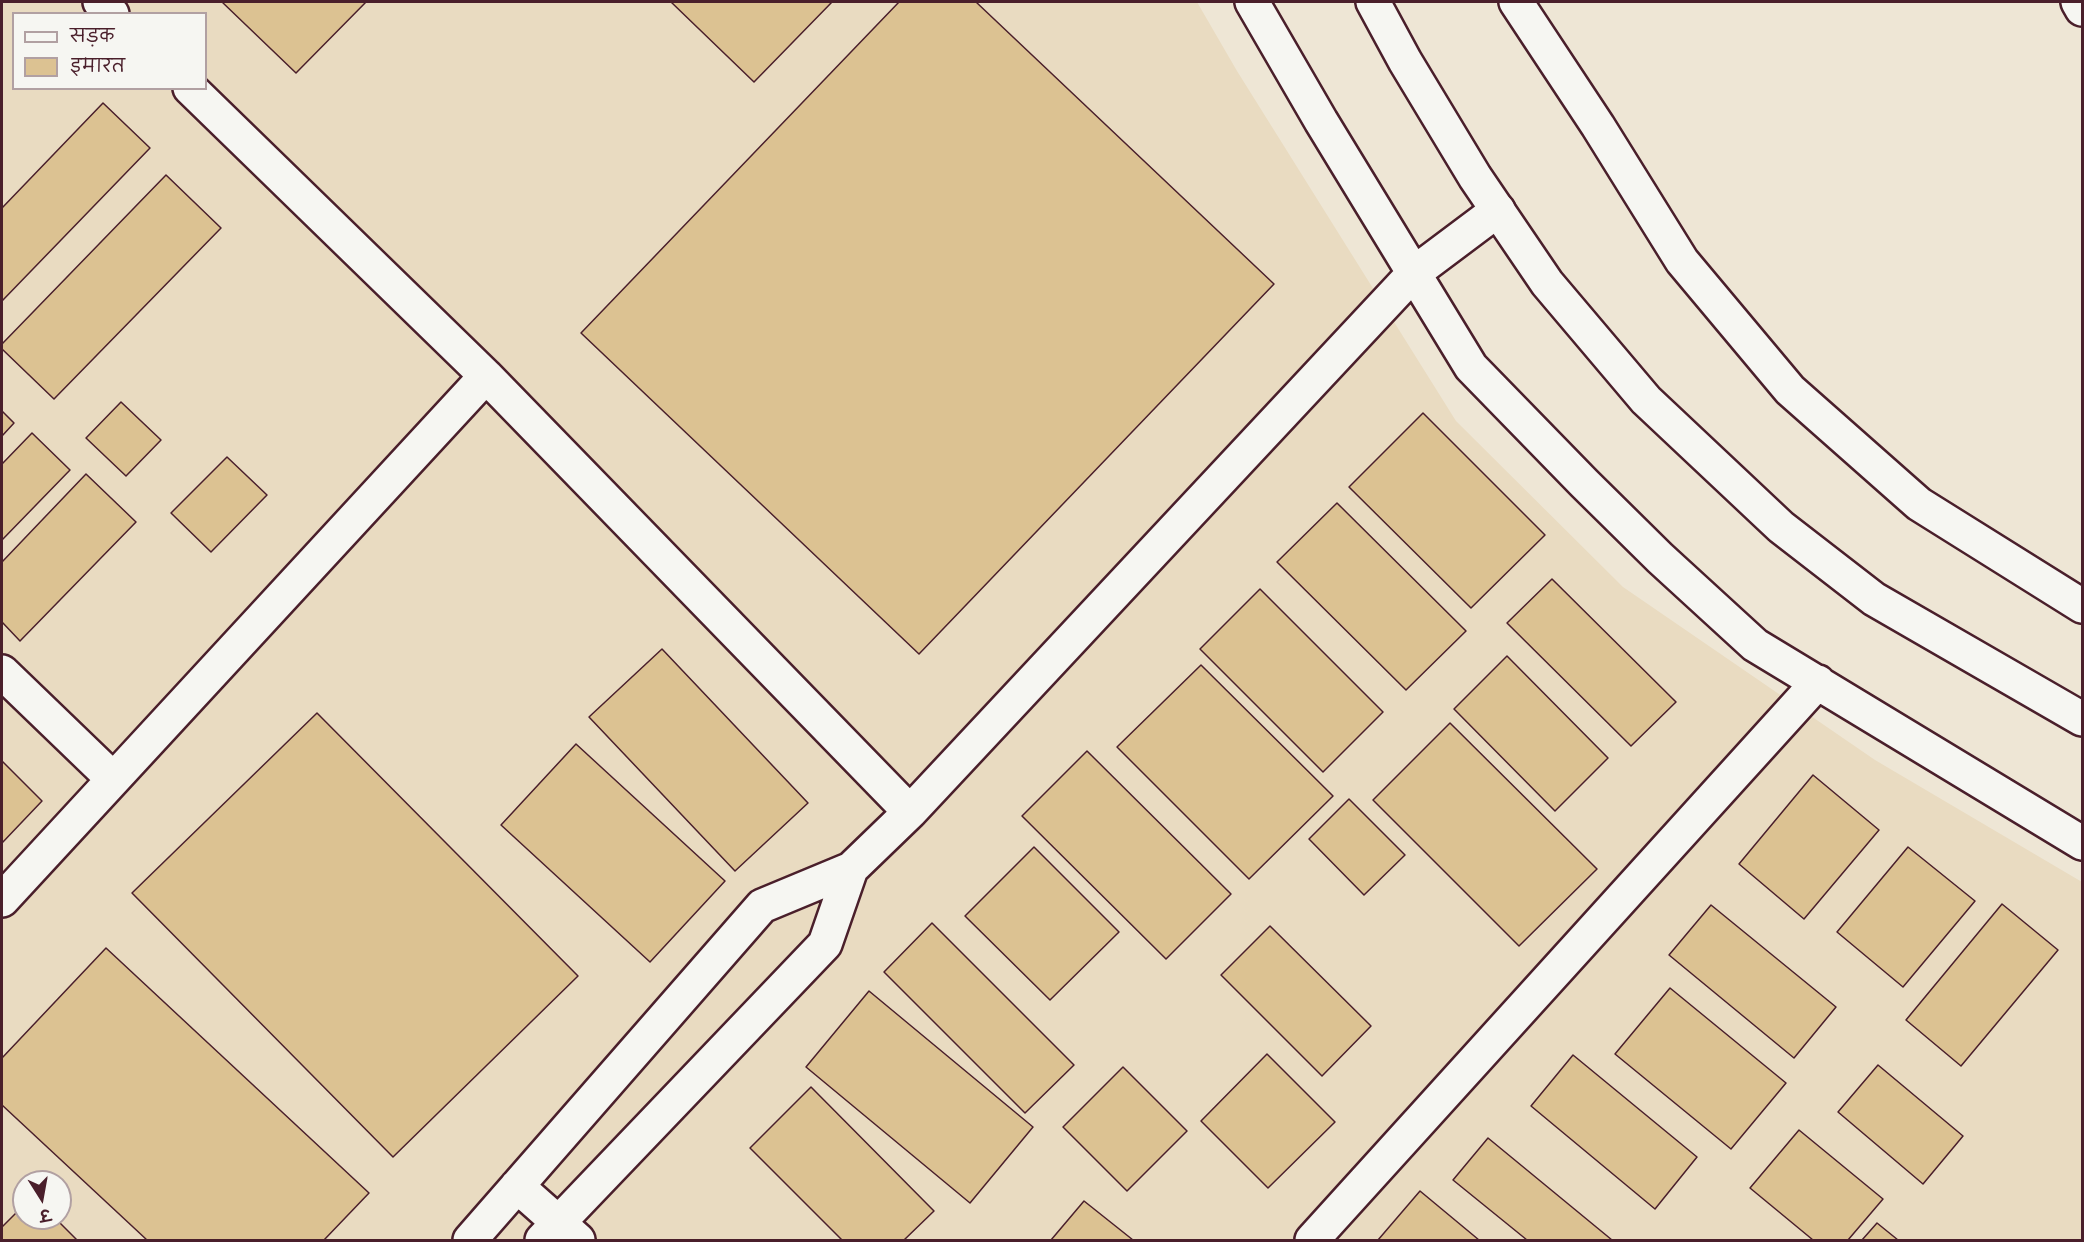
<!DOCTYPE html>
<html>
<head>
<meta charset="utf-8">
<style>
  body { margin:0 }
  #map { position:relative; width:2084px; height:1242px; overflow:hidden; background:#eee6d5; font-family:Mali,"Playpen Sans Deva",sans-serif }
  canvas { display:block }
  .frame { position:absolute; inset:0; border:3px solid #4a1f2b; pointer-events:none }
  .legend { position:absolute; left:12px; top:12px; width:195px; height:78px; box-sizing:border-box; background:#f6f6f2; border:2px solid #b1a0a2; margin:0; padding:8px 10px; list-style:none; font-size:18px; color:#4a1f2b }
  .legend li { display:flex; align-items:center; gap:12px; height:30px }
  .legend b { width:30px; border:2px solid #b1a0a2 }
  .north { position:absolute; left:12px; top:1170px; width:60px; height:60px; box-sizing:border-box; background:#f6f6f2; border:2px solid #b1a0a2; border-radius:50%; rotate:169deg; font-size:16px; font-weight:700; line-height:24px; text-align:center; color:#4a1f2b }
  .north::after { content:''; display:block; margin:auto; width:21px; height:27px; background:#4a1f2b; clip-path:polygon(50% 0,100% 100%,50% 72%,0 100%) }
</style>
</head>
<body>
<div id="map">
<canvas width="2084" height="1242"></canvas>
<div class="frame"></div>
<ul class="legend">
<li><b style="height:8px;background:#f6f6f2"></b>सड़क</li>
<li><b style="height:16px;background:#dcc292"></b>इमारत</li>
</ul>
<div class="north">उ</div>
</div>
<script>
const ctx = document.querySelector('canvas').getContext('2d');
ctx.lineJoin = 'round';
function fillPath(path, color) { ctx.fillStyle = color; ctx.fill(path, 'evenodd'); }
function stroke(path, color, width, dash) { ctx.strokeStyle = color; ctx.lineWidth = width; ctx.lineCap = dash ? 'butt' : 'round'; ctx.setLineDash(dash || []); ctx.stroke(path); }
fillPath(new Path2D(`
  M2,2h1195l40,69 219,350 167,166 252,173 207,122v358h-2080zM14,14h192v74h-192zM24,1182h36v36h-36z`), '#e9dbc1');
const building = new Path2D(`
  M222,2h144l-70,71z
  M671,2h161l-78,80z
  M899,2h77l298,282 -355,370 -338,-321z
  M103,103l47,45 -148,153v-93z
  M166,175l55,53 -167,171 -52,-50v-5z
  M121,402l40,38 -35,36 -40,-38z
  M2,411l12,12 -12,13z
  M1423,413l122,122 -74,73 -122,-121z
  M32,433l38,37 -68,70v-76z
  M227,457l40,38 -56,57 -40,-39z
  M86,474l50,48 -116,119 -18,-19v-60z
  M1337,503l129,128 -60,59 -129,-128z
  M1552,579l124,123 -45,44 -124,-123z
  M1260,589l123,123 -60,60 -123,-123z
  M662,649l146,154 -73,68 -146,-154z
  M1507,656l101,102 -53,53 -101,-102z
  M1201,665l132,131 -84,83 -132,-132z
  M317,713l261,263 -185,181 -261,-264z
  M1450,723l147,146 -78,77 -146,-146z
  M576,744l149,137 -75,81 -149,-137z
  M1087,751l144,143 -65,65 -144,-143z
  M2,761l40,40 -40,42z
  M1813,775l66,55 -75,89 -65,-55z
  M1349,799l56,56 -41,40 -55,-56z
  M1034,847l85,85 -69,68 -85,-84z
  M1908,847l67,54 -72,86 -66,-55z
  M2002,904l56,46 -97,116 -55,-46z
  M1711,905l125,102 -42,51 -125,-103z
  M932,923l142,142 -49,48 -141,-141z
  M1270,926l101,100 -49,50 -101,-101z
  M106,948l263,245 -45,47h-177l-145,-135v-47z
  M1670,988l116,95 -55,66 -116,-95z
  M869,991l164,136 -63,76 -164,-136z
  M1267,1054l68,68 -67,66 -67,-67z
  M1573,1055l124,102 -42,52 -124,-103z
  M1878,1065l85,71 -40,48 -85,-72z
  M1123,1067l64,64 -60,60 -64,-64z
  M811,1087l123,124 -30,29h-62l-92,-92z
  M1799,1130l84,69 -35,41h-35l-63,-52z
  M1488,1138l124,102h-85l-74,-60z
  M1420,1191l59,49h-101z
  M1084,1201l49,39h-82z
  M24,1205v13h31l22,22h-75v-13z
  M1877,1223l21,17h-36z`);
fillPath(building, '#dcc292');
stroke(building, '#4a1f2b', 1.5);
const minor = new Path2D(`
  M100,2l12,12
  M1252,2l69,119 150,246 113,116 76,75 95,87 327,198
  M2078,2l4,7
  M190,88l296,288 424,436
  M2,672l110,106
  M2,900l484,-524
  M517,1186l61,54
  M470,1240l292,-334 89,-37 59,-57 504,-539 84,-63
  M542,1240l283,-296 26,-75
  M1312,1240l506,-558`);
const major = new Path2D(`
  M1373,2l32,59 70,116 72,106 99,117 135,127 93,72 208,120
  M1516,2l82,124 84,135 108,129 129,114 163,102`);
stroke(minor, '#4a1f2b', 38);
stroke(major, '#4a1f2b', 38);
stroke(minor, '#f6f6f2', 33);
stroke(major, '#f6f6f2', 33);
</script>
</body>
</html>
